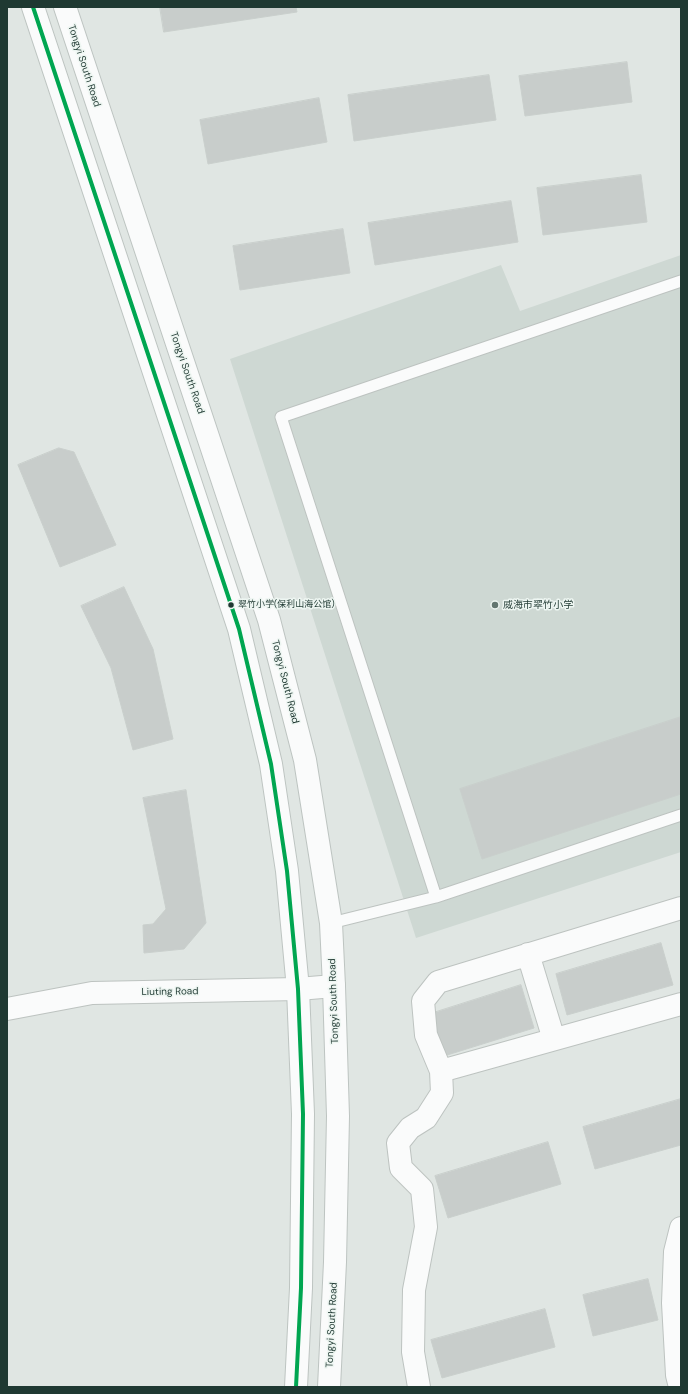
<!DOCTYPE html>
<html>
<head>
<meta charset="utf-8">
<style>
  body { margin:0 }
  #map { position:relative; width:688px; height:1394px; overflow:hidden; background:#e0e6e3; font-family:"DM Sans",sans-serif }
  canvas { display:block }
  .frame { position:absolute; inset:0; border:8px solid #1f3932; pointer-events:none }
</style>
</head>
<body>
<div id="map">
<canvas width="688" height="1394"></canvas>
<div class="frame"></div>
</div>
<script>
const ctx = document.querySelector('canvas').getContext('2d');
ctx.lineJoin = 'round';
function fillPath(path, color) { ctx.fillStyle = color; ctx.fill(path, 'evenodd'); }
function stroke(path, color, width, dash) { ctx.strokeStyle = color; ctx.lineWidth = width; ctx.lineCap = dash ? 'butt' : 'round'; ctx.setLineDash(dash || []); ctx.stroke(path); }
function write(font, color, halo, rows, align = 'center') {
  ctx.font = font + ' "DM Sans","Noto Sans SC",sans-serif'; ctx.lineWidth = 3; ctx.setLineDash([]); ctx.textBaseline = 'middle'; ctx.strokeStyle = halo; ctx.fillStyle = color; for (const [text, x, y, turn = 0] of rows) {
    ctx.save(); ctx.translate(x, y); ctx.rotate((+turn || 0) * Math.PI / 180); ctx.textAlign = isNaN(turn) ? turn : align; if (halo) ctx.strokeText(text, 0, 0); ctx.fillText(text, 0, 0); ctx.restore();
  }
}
fillPath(new Path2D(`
  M681,255v597l-265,86 -186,-579 271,-94 19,46z`), '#ced8d3');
const building = new Path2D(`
  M160,7h136l1,5 -133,20z
  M627,62l5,40 -107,14 -6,-40z
  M489,75l7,45 -142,21 -6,-46z
  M319,98l8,44 -119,22 -8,-44z
  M641,175l6,47 -104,13 -6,-47z
  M511,201l7,41 -143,23 -7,-42z
  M343,229l7,44 -110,17 -7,-44z
  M59,448l15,4 42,93 -56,22 -42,-102z
  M124,587l29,62 20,90 -40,11 -22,-82 -30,-62z
  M681,717v77l-199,65 -22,-70z
  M186,790l20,133 -22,26 -40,4 -1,-28 10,-1 13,-15 -23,-111z
  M661,943l12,42 -106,30 -11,-41z
  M521,985l13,43 -90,28 -14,-42z
  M681,1099v46l-86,24 -12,-42z
  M548,1142l13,42 -113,34 -13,-42z
  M648,1279l10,41 -65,16 -10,-41z
  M545,1309l10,38 -113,31 -11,-38z`);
fillPath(building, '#c8cdcb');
stroke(building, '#c9cfcc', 1);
const service = new Path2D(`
  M436,897l-155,-480 400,-136
  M331,923l105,-26 245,-82`);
const minor = new Path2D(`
  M528,954l24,79
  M441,1071l240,-67
  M419,1387l-6,-35 1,-62 12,-63 -4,-38 -21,-21 -3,-25 12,-15 16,-10 16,-25 -1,-22 -15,-36 -3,-34 15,-19 243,-74
  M680,1387l-3,-12 -4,-72 2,-51 6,-24`);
const tertiary = new Path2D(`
  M7,1009l85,-16 206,-4 36,-3`);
const secondary = new Path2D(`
  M33,7l206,622 32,135 16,107 11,118 5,125 -2,174 -5,99
  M65,7l204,613 36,140 26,163 3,63 4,130 -3,146 -6,125`);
stroke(service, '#bdc3c0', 13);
stroke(minor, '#bdc3c0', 24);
stroke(tertiary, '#bdc3c0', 24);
stroke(secondary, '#bdc4c1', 24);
stroke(service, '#fafbfb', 11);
stroke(minor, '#fafbfb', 22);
stroke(tertiary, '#fafbfb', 22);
stroke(secondary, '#fafbfb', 22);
stroke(new Path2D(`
  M33,7l206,622 32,135 16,107 11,118 5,125 -2,174 -5,99`), '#00a651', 4);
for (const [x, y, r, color] of [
  [231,605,3.5,"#1f3932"],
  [495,605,4,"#637670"]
]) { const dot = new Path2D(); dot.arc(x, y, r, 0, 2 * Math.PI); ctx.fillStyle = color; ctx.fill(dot); stroke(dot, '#eef6f2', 1.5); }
write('9px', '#1f3932', '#eef6f2', [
  ["翠竹小学(保利山海公馆)",238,605]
], 'left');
write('10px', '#1f3932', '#eef6f2', [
  ["Tongyi South Road",84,66,72],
  ["Tongyi South Road",187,373,71],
  ["Tongyi South Road",285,682,76],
  ["Liuting Road",170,992,-1],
  ["Tongyi South Road",334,1001,-92],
  ["Tongyi South Road",332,1325,-87]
]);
write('10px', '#1f3932', '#eef6f2', [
  ["威海市翠竹小学",503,605]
], 'left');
</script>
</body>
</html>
